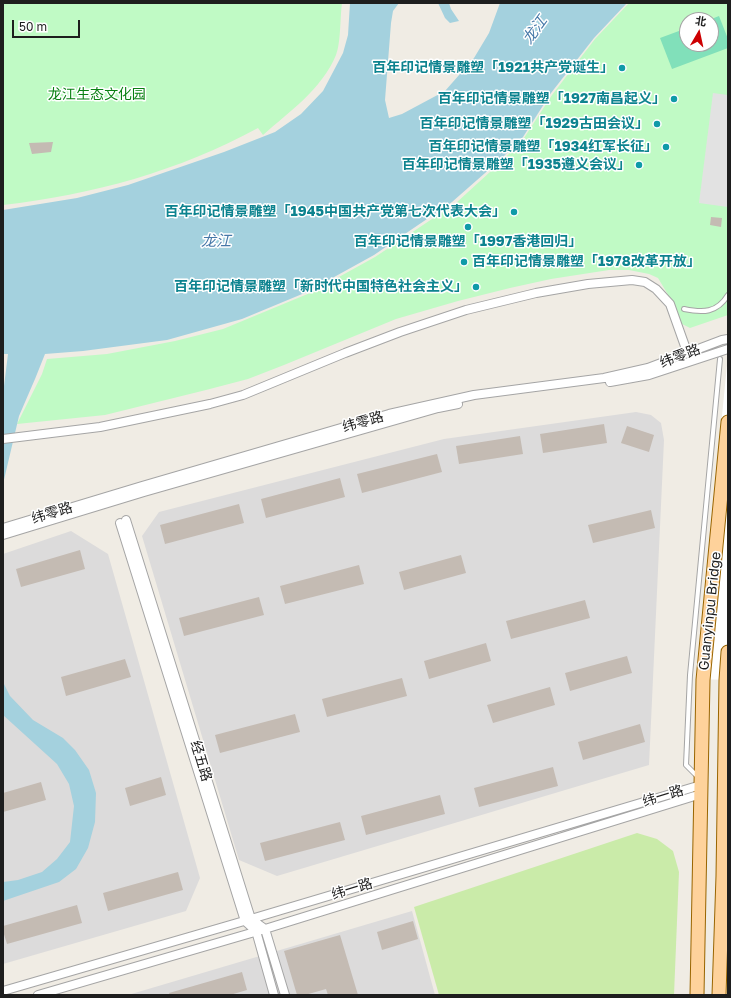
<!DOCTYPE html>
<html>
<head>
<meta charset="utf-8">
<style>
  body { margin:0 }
  #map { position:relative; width:731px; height:998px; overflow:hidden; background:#f0ece4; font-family:"Golos Text","Noto Sans SC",sans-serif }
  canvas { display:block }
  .frame { position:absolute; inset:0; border:4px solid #1e1e1e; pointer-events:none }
  .north { position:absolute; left:679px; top:12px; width:40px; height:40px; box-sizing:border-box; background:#fff; border:1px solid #a5a5a5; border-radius:50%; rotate:9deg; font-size:11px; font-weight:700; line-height:16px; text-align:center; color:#1e1e1e }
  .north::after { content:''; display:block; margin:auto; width:14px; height:18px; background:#cd0002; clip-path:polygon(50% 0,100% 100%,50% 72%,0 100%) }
  .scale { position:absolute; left:12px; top:20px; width:68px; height:18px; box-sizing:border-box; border:2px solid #1e1e1e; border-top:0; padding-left:5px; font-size:12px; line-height:14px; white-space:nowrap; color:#1e1e1e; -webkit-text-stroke:3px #fff; paint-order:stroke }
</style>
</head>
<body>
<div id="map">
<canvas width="731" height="998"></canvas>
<div class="frame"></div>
<div class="north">北</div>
<div class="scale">50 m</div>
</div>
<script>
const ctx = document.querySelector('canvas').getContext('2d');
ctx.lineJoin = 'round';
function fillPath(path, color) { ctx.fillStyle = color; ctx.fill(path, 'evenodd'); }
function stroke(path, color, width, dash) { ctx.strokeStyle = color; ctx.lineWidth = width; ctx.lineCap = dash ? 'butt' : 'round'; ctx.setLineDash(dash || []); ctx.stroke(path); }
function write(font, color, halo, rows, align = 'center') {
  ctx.font = font + ' "Golos Text","Noto Sans SC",sans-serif'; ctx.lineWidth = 3; ctx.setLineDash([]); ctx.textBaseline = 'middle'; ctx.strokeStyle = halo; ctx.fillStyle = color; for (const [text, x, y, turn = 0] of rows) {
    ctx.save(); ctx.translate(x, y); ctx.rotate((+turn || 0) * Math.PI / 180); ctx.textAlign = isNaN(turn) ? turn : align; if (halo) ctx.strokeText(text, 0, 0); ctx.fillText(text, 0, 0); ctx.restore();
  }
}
fillPath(new Path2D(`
  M636,412l15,3 10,8 3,17 -15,325 -372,111 -38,-16 -97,-324 17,-24 285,-73z
  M71,531l37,23 92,324 -14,33 -183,53v-410z
  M412,911l23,84h-307z`), '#dcdbdb');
fillPath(new Path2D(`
  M637,833l20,6 16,12 6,21 -5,123h-235l-25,-88z`), '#caeba9');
fillPath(new Path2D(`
  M3,3h339c-2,14 -1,40 -6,52 -14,34 -47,57 -73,80l-5,-7c-79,43 -166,67 -255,77z
  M629,3h99v312l-38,13 -10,-5 -13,-30 -9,-15 -9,-4 -20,-4h-20l-58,9 -41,9 -52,13 -62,18 -112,46 -36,14 -42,11 -101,25 -88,9 25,-50 5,-15 60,-5 68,-13 48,-12 87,-36 65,-36 81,-54 46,-42 22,-23 28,-43 43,-56zM687,20h24v24h-24z`), '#c0fac5');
fillPath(new Path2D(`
  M719,16l9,23v9l-56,21 -12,-31 27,-10v16h24v-24h-2z`), '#81e0ba');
fillPath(new Path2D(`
  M713,93l15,2v112l-29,-4z`), '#e2e2e2');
fillPath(new Path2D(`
  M350,3h49l-6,8 -2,12 -6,77 4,18 13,-4 43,-23 29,-33 15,-25 11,-30h127l-33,35 -43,55 -28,44 -22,22 -49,43 -78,53 -67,37 -65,27 -75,21 -84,11 -38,3 -10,25 -16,37 -16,68v-90l5,-40h-5v-144l74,-12 51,-13 96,-33 51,-20 26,-18 22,-23 20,-38 5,-18z
  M438,3h11l2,6 8,12 -9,2 -5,-5z
  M3,682l7,14 23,24 30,18 12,12 14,20 7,23 -1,29 -7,26 -12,21 -17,13 -56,19v-19l15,-2 24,-8 15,-13 13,-17 4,-36 -5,-22 -12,-20 -54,-49z`), '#a4d1de');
fillPath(new Path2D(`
  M728,355v325l-32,-1z`), '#fff');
fillPath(new Path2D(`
  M53,142l-2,10 -19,2 -3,-11z
  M711,217l11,1 -1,9 -11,-2z
  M604,424l3,19 -64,10 -3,-19z
  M627,426l27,9 -5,17 -28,-9z
  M520,436l3,18 -64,10 -3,-18z
  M437,454l5,18 -80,21 -5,-19z
  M340,478l5,19 -79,21 -5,-19z
  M239,504l5,19 -79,21 -5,-19z
  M651,510l4,18 -62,15 -5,-18z
  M80,550l5,19 -64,18 -5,-18z
  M461,555l5,18 -62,17 -5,-18z
  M359,565l5,19 -79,20 -5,-18z
  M259,597l5,18 -80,21 -5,-18z
  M585,600l5,18 -79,21 -5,-18z
  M486,643l5,18 -62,18 -5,-18z
  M627,656l5,17 -62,18 -5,-18z
  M125,659l6,18 -65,19 -5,-19z
  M402,678l5,18 -80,21 -5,-18z
  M550,687l5,18 -62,18 -6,-18z
  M295,714l5,18 -80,21 -5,-18z
  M640,724l5,18 -62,18 -5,-18z
  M553,767l5,19 -79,21 -5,-19z
  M161,777l5,18 -36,11 -5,-18z
  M41,782l5,18 -43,12v-19z
  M440,795l5,19 -79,21 -5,-19z
  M340,822l5,18 -80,21 -5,-18z
  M178,872l5,18 -75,21 -5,-18z
  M77,905l5,18 -75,21 -4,-13v-5z
  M413,921l5,18 -36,11 -5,-18z
  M340,935l18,60h-30l-2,-6 -21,6h-8l-13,-44z
  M242,972l5,18 -17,5h-60l-1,-2z`), '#c4bbb3');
const lane = new Path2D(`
  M684,309c19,4 33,4 44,-14
  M698,777l-12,-12 4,-90 30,-316`);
const street = new Path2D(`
  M610,382l39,-7 79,-26
  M3,439l97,-12 110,-23 33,-9 102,-42 55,-21 66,-22 70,-17 52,-9 44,-4 13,2 11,7 14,15 16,45
  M126,520l125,399 14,10 20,66
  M120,523l125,398 11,10 18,64
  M3,528l139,-42 247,-72 85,-19 130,-17 44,-10 74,-28 6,-1
  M3,535l141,-43 294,-84 20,-4
  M3,991l248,-72 450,-134
  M38,995l227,-66 436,-135`);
const primary = new Path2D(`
  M697,995l6,-315 25,-258
  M719,995l4,-119 3,-196 2,-28`);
stroke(lane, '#a5a5a5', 6);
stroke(street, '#a5a5a5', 10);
stroke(primary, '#996500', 15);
stroke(lane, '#fff', 4);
stroke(street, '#fff', 8);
stroke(primary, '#fed29b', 13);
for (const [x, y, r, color] of [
  [622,68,4,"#0f9aa8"],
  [674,99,4,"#0f9aa8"],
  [657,124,4,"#0f9aa8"],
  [666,147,4,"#0f9aa8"],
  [639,165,4,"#0f9aa8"],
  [514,212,4,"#0f9aa8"],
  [468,227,4,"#0f9aa8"],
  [464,262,4,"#0f9aa8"],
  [476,287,4,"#0f9aa8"]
]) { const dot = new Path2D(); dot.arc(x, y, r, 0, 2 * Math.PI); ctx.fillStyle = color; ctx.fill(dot); stroke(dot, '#fff', 1.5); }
write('bold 14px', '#0d838f', '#fff', [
  ["百年印记情景雕塑「1921共产党诞生」",614,68],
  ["百年印记情景雕塑「1927南昌起义」",666,99],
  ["百年印记情景雕塑「1929古田会议」",649,124],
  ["百年印记情景雕塑「1934红军长征」",658,147],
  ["百年印记情景雕塑「1935遵义会议」",631,165],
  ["百年印记情景雕塑「1945中国共产党第七次代表大会」",506,212],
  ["百年印记情景雕塑「1997香港回归」",468,242,"center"],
  ["百年印记情景雕塑「1978改革开放」",472,262,"left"],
  ["百年印记情景雕塑「新时代中国特色社会主义」",468,287]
], 'right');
write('14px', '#098012', '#fff', [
  ["龙江生态文化园",97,95]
]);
write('14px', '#1e1e1e', '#fff', [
  ["纬零路",680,356,-21],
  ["纬零路",363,422,-16],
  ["纬零路",52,513,-17],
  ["Guanyinpu Bridge",710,611,-84],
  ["经五路",201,761,73],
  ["纬一路",663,796,-17],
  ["纬一路",352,889,-17]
]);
write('italic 15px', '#4678a8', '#fff', [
  ["龙江",535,30,-54],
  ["龙江",216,241]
]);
</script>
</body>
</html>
